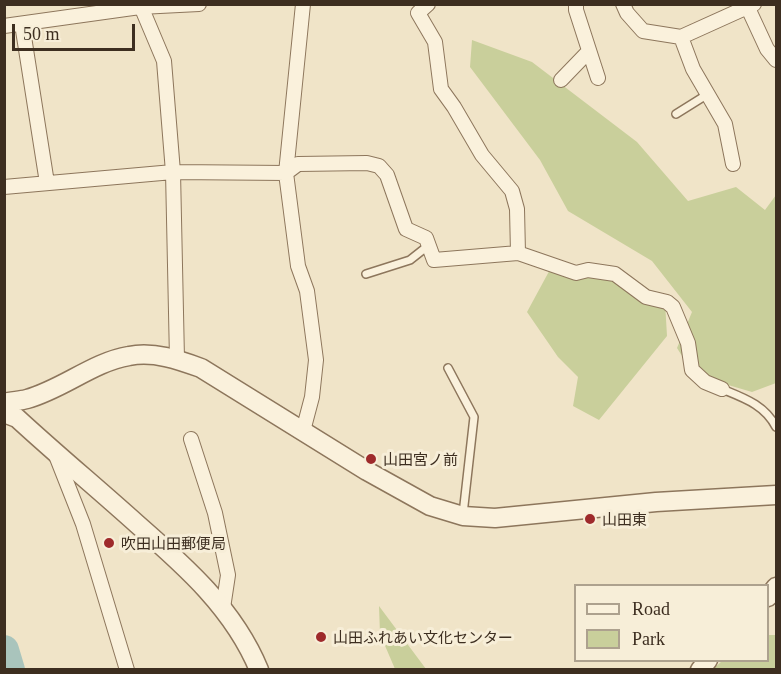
<!DOCTYPE html>
<html>
<head>
<meta charset="utf-8">
<style>
  body { margin:0 }
  #map { position:relative; width:781px; height:674px; overflow:hidden; background:#f0e4c8; font-family:Georgia,serif }
  canvas { display:block }
  .frame { position:absolute; inset:0; border:6px solid #3d2e20; pointer-events:none }
  .legend { position:absolute; left:574px; top:584px; width:195px; height:78px; box-sizing:border-box; background:#f7eed8; border:2px solid #ada18e; margin:0; padding:8px 10px; list-style:none; font-size:18px; color:#3d2e20 }
  .legend li { display:flex; align-items:center; gap:12px; height:30px }
  .legend b { width:30px; border:2px solid #ada18e }
  .scale { position:absolute; left:12px; top:24px; width:123px; height:27px; box-sizing:border-box; border:3px solid #3d2e20; border-top:0; padding-left:8px; font-size:18px; line-height:21px; white-space:nowrap; color:#3d2e20; -webkit-text-stroke:4px #f7eed8; paint-order:stroke }
</style>
</head>
<body>
<div id="map">
<canvas width="781" height="674"></canvas>
<div class="frame"></div>
<ul class="legend">
<li><b style="height:8px;background:#faf1dc"></b>Road</li>
<li><b style="height:16px;background:#c9cf9b"></b>Park</li>
</ul>
<div class="scale">50 m</div>
</div>
<script>
const ctx = document.querySelector('canvas').getContext('2d');
ctx.lineJoin = 'round';
function fillPath(path, color) { ctx.fillStyle = color; ctx.fill(path, 'evenodd'); }
function stroke(path, color, width, dash) { ctx.strokeStyle = color; ctx.lineWidth = width; ctx.lineCap = dash ? 'butt' : 'round'; ctx.setLineDash(dash || []); ctx.stroke(path); }
function write(font, color, halo, rows, align = 'center') {
  ctx.font = font + ' Georgia,"Noto Sans JP",serif'; ctx.lineWidth = 6; ctx.setLineDash([]); ctx.textBaseline = 'middle'; ctx.strokeStyle = halo; ctx.fillStyle = color; for (const [text, x, y, turn = 0] of rows) {
    ctx.save(); ctx.translate(x, y); ctx.rotate((+turn || 0) * Math.PI / 180); ctx.textAlign = isNaN(turn) ? turn : align; if (halo) ctx.strokeText(text, 0, 0); ctx.fillText(text, 0, 0); ctx.restore();
  }
}
fillPath(new Path2D(`
  M472,40l60,22 105,80 51,59 48,-14 29,23 11,-15v188l-24,9 -58,-17 -17,-27 15,-36 -40,-51 -84,-50 -28,-51 -70,-93z
  M553,264l53,8 59,30 2,34 -68,84 -26,-14 5,-29 -20,-20 -31,-45z
  M379,606l47,63h-31l-15,-35z
  M768,635h8v34h-63l9,-8 46,-1z`), '#c9cf9b');
stroke(new Path2D(`
  M4,650l6,20`), '#a9c4bc', 30);
const service = new Path2D(`
  M676,114l32,-20
  M366,274l44,-14 19,-15
  M448,368l26,49 -11,97
  M722,389c22,9 43,16 54,38`);
const minor = new Path2D(`
  M140,4l24,57 9,111 4,187
  M428,4l-10,9 17,29 6,47 13,18 28,48 30,36 5,18 1,44
  M576,4v6l22,68
  M623,4l4,9 16,18 38,6 73,-33
  M748,8l19,41 9,11
  M22,24l25,159
  M4,26l136,-19 59,-3
  M681,37l12,32 32,55 8,40
  M561,80l28,-29
  M4,187l169,-15 113,1 12,-9 69,-1 12,3 8,9 19,54 20,9 8,22 84,-7 58,20 12,-3 27,4 31,23 21,5 6,5 15,36 4,27 13,12 17,7
  M303,431l9,-34 4,-37 -9,-69 -9,-25 -12,-93 17,-169
  M191,439l24,74 13,62 -5,33
  M55,453l28,71 44,146`);
const tertiary = new Path2D(`
  M4,403c8,-2 16,-2 23,-4 36,-10 66,-37 102,-43 25,-5 50,4 72,12l166,103 63,35 33,10 32,2 161,-16 120,-7
  M4,413l13,5c39,36 80,70 120,106 48,42 97,85 122,146
  M768,597l8,-10
  M700,670l8,-10`);
stroke(service, '#8d765c', 10);
stroke(minor, '#8d765c', 16);
stroke(tertiary, '#8d765c', 21);
stroke(service, '#faf1dc', 7);
stroke(minor, '#faf1dc', 14);
stroke(tertiary, '#faf1dc', 18);
for (const [x, y, r, color] of [
  [371,459,6,"#9e2a2b"],
  [590,519,6,"#9e2a2b"],
  [109,543,6,"#9e2a2b"],
  [321,637,6,"#9e2a2b"]
]) { const dot = new Path2D(); dot.arc(x, y, r, 0, 2 * Math.PI); ctx.fillStyle = color; ctx.fill(dot); stroke(dot, '#f7eed8', 2); }
write('15px', '#3d2e20', '#f7eed8', [
  ["山田宮ノ前",383,459],
  ["山田東",602,519],
  ["吹田山田郵便局",121,543],
  ["山田ふれあい文化センター",333,637]
], 'left');
</script>
</body>
</html>
